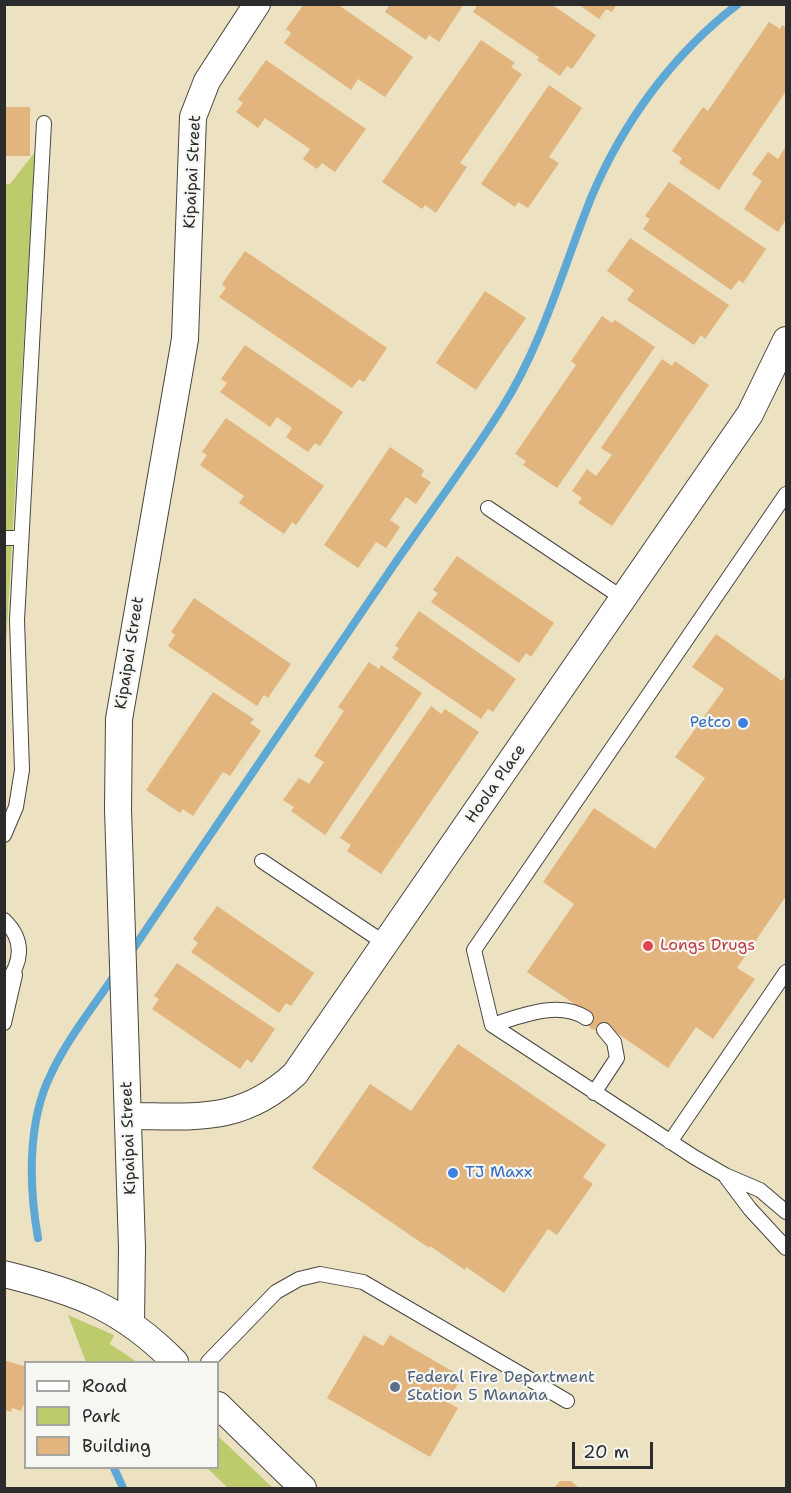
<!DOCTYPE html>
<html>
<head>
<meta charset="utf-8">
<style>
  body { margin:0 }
  #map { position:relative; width:791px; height:1493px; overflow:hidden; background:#ece1c0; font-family:"Shantell Sans",sans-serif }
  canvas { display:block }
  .frame { position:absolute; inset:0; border:6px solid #2b2b2b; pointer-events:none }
  .legend { position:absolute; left:24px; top:1361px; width:195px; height:108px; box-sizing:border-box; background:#f6f6f2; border:2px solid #a5a5a2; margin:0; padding:8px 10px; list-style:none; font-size:18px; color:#2b2b2b }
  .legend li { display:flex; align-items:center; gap:12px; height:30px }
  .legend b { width:30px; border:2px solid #a5a5a2 }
  .scale { position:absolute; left:572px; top:1442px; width:81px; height:27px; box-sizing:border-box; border:3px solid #2b2b2b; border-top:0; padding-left:8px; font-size:18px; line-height:21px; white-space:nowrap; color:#2b2b2b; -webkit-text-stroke:4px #f6f6f2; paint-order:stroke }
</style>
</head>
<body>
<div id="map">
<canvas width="791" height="1493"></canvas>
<div class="frame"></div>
<ul class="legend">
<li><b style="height:8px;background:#fff"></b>Road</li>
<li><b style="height:16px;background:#bdcb6d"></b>Park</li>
<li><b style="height:16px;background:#e1b57d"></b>Building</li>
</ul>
<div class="scale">20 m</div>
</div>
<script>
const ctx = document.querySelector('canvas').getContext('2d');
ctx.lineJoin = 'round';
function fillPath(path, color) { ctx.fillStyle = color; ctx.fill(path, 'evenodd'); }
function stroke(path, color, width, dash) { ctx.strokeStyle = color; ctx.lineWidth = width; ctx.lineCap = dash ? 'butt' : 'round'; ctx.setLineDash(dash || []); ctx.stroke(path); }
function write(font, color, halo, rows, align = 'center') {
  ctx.font = font + ' "Shantell Sans",sans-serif'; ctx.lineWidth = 4.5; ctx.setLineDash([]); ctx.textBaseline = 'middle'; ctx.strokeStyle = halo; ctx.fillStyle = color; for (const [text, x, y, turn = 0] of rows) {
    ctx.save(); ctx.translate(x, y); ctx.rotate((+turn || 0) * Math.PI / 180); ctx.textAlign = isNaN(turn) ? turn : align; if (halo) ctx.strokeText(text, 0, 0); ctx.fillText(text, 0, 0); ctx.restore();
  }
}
fillPath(new Path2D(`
  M35,152l-29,492 -1,147 -1,-607h6z
  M68,1315l46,20 -4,9 27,18h-51z
  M218,1436l55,52h-45l-21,-20h11z`), '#bdcb6d');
stroke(new Path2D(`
  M129,955c86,-128 173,-255 260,-383 37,-54 78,-108 113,-164 41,-65 61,-140 89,-210 32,-76 82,-144 147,-194
  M38,1238c-9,-51 -11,-116 13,-164 17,-36 43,-68 65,-101
  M114,1468l9,20`), '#5da8d5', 8);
fillPath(new Path2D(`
  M304,4h33l76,53 -28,40 -27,-18 -7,11 -67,-47 7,-10 -5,-4z
  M390,4h74l-25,38 -10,-7 -3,5 -41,-28z
  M478,4h73l45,31 -24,34 -5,-3 -7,10 -23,-16 2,-3 -66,-45z
  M578,4h39l-5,8 -6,-3 -7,10z
  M769,22l11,7 2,-4 4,3v63l-67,99 -40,-27 3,-5 -10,-7 31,-44 5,4z
  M481,40l34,23 -4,4 11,7 -62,89 7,4 -31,46 -11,-8 -3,4 -40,-27z
  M266,60l100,69 -31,43 -13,-9 -5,6 -14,-10 7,-10 -45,-31 -7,10 -22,-16 7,-9 -5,-4z
  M549,85l33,23 -33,49 10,6 -31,45 -10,-6 -3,5 -34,-23z
  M4,107h26v49h-26z
  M786,146v73l-8,13 -34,-23 18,-28 -10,-7 16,-22 10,7z
  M669,182l97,67 -23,34 -4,-3 -8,10 -88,-61 7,-10 -5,-3z
  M630,238l99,67 -24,34 -4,-4 -7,10 -67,-45 7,-10 -27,-19z
  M245,251l142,97 -23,34 -5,-3 -7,9 -133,-91 7,-9 -4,-4z
  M485,291l41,27 -50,72 -40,-27z
  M602,316l10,7 3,-3 40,27 -98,141 -34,-23 3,-4 -11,-7 61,-89 -5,-4z
  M245,345l98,67 -23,34 -5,-3 -7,9 -22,-15 6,-9 -15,-11 -7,10 -50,-35 7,-9 -6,-4z
  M662,359l10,7 3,-5 34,24 -97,141 -34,-23 4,-5 -10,-7 15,-22 9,7 16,-21 -11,-7z
  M226,418l98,68 -28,39 -4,-3 -8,12 -45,-31 5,-7 -44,-31 7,-10 -5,-3z
  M390,447l34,23 -3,6 10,6 -15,22 -10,-7 -16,23 10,7 -14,21 -10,-6 -18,26 -34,-23z
  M457,556l97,67 -23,34 -5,-4 -7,10 -88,-61 7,-9 -5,-3z
  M194,598l97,66 -23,34 -4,-3 -7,11 -89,-60 7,-11 -4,-3z
  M419,611l97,68 -23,33 -5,-3 -7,10 -89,-61 7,-10 -4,-2z
  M716,634l66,47 4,-6v221l-49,72 18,11 -42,60 -17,-12 -28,41 -60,-41 -7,4 -10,-2 -5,-8 2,-8 -61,-41 47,-68 -31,-22 51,-74 61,41 50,-71 -30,-21 49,-68 -32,-22z
  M369,662l10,7 2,-4 41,28 -97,142 -34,-24 3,-4 -11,-7 16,-22 10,6 15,-22 -10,-6 30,-45 -6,-4z
  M213,692l41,27 -4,4 11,8 -31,45 -7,-4 -30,44 -10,-7 -3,4 -34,-23z
  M431,706l10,8 4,-5 34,23 -98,142 -34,-23 4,-6 -11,-7z
  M217,906l97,67 -23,33 -5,-3 -7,10 -88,-61 7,-9 -5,-4z
  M177,963l98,66 -23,34 -5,-4 -7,10 -88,-60 7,-10 -5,-3z
  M458,1044l148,101 -23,32 10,7 -36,51 -9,-6 -44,64 -38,-26 -1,3 -35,-24 -1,2 -117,-80 58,-84 41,27z
  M364,1335l19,11 7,-11 72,42 -15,25 11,6 -28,49 -103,-59z
  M4,1360l22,7v32l-5,12 -9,-3 -1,4 -7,-2z
  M560,1481h11l8,7h-25z`), '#e1b57d');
const lane = new Path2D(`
  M786,494l-312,456 18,75 202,132 31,18 35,15 26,22
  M488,508l136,91
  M4,538h17
  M4,835l12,-28 6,-37 -5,-150 27,-497
  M262,861l124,83
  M4,920c22,21 18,44 0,66
  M4,1023l11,-48
  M492,1025c29,-9 66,-25 94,-7
  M594,1093l23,-35 -3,-16 -10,-12
  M670,1142l116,-170
  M726,1177l24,32 36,39
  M208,1362l68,-70 23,-13 21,-5 43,8 204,119`);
const street = new Path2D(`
  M128,1116c68,0 113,8 167,-42l455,-660 36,-74
  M4,1274c73,18 118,34 171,88
  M131,1322l1,-74 -14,-439 1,-90 66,-380 8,-222 14,-36 50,-77
  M218,1405l85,83`);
stroke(lane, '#484641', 16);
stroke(street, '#484641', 28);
stroke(lane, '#fff', 14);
stroke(street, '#fff', 26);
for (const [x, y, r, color] of [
  [743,723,6,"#3f7fe0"],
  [648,946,6,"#e0444e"],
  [453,1173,6,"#3f7fe0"],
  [395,1387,6,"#5c6f8a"]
]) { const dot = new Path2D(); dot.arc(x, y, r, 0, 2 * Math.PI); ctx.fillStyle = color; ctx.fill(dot); stroke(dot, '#f6f6f2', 2); }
write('16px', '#2b2b2b', '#f6f6f2', [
  ["Kipaipai Street",193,172,-87],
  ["Kipaipai Street",130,653,-81],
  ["Hoola Place",496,784,-55],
  ["Kipaipai Street",129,1138,-92]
]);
write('16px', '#366cbe', '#f6f6f2', [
  ["Petco",731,723],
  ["TJ Maxx",465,1173,"left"]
], 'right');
write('16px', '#be3a42', '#f6f6f2', [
  ["Longs Drugs",660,946]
], 'left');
write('16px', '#4e5e75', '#f6f6f2', [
  ["Federal Fire Department",407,1378],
  ["Station 5 Manana",407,1396]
], 'left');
</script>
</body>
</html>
